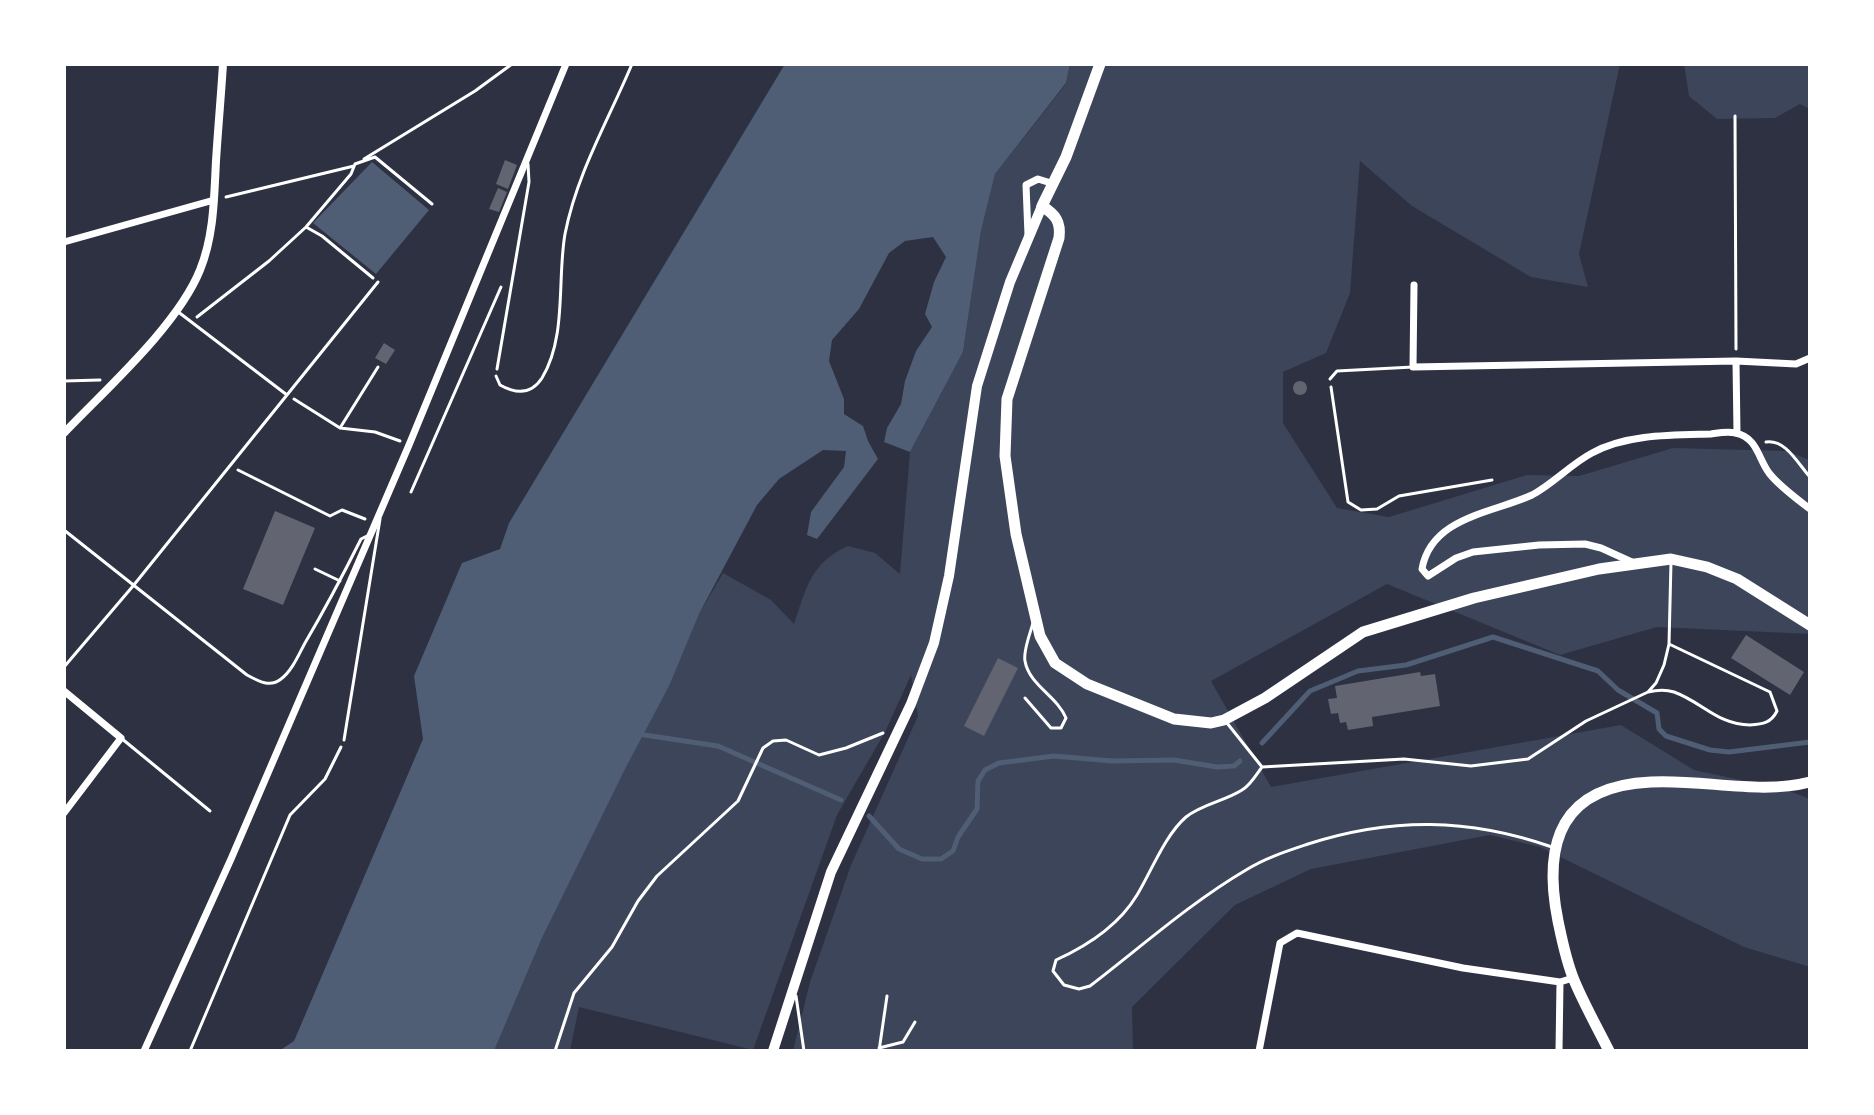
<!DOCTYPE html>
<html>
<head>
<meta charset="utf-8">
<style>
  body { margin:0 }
  #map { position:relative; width:1874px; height:1115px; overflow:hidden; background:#2d3142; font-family:"Titillium Web",sans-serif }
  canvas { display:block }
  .frame { position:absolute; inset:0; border:66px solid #fff; pointer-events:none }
</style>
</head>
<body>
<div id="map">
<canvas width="1874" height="1115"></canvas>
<div class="frame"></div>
</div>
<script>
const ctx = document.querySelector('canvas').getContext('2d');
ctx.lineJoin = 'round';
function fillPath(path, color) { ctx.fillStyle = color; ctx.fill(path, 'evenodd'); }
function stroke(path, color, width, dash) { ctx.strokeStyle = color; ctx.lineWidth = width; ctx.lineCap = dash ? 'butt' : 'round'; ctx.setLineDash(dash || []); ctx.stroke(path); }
fillPath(new Path2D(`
  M1070,64h550l-41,190 9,33 -57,-10 -119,-71 -52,-45 -10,132 -24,60 -43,19v51l54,85 52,9 138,-42 52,1 94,-28 114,3 23,9v174l-153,-7 -97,28 -173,-71 -176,97 60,106 350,-62 73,45 93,20 23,9v168l-66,-20 -204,-100 -50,-12 -179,34 -76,36 -103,102 1,44h-340l17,-69 41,-117 67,-149 -7,-41 -26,57 -48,83 -84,235 -174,-43 -9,44h-76l48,-113 157,-324 24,-41 48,27 23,24c12,-35 16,-61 54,-78l27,7 25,21 10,-122 53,-100 18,-121 14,-57 71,-90z
  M1684,64h126v45l-10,-5 -25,14 -58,1 -28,-23z`), '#3c4559');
fillPath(new Path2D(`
  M785,64h285l-4,19 -71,91 -14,57 -18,121 -53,100 -26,-10 3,-14 14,-24 4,-23 11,-30 16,-24 -7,-13 9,-32 12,-25 -13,-20 -28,4 -16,12 -30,56 -27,31 -3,21 15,38v15l19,12 5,15 10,18 -61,80 -10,-4 4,-23 33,-45 2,-16 -23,-1 -44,29 -22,26 -58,109 -30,72 -44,83 -83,169 -48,113h-215l15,-10 129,-302 -9,-63 48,-113 38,-14 9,-26z
  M372,162l57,48 -53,64 -63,-51z`), '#4f5d75');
stroke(new Path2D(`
  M638,734l80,12 123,54
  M1262,743l48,-52 48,-20 48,-6 87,-28 105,34 20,19 39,23 2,16 7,7 44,14 19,2 81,-10
  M869,816l30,33 23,10h19l12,-8 5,-14 19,-28 1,-28 7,-11 14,-7 55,-7 58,5 62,-1 43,7 17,-1 6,-5`), '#4f5d75', 5);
fillPath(new Path2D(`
  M505,160l12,5 -9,24 -12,-5z
  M498,188l9,4 -8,20 -10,-3z
  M384,343l11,7 -9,14 -11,-6z
  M1293 388a7 7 0 1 1 14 0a7 7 0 1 1-14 0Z
  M275,511l40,17 -32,77 -40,-16z
  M1746,635l58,37 -14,23 -59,-37z
  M998,658l20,10 -34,68 -20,-10z
  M1420,672l1,4 14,-2 5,32 -68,11 1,9 -25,4 -2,-8 -6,1 -2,-10 -7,1 -3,-15 9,-1 -2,-12z`), '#626471');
stroke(new Path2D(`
  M1735,116l1,233
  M364,159l111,-68 37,-27
  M226,197l128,-31
  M306,227l16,9 51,42
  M197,317l72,-56 37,-34 45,-53 4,-10 20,-7 57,47
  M496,376l4,9c16,9 31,10 42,-7 25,-41 15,-99 23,-144 12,-61 43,-113 67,-170
  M64,381l36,-1
  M1331,387l17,115 13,8 16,-1 22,-13 93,-16
  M294,399l46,29 35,4 25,9
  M340,428l38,-61
  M1766,442c20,-3 32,22 44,35
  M238,470l92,46 12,-6 23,9
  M411,492l90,-205
  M879,1048l24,-6 12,-20
  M190,1051l100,-236 35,-36 16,-32
  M555,1051l19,-58 38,-46 26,-46 19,-25 81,-75 25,-53 10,-7 13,-1 33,15 27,-7 37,-15
  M879,1051l8,-55`), '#fff', 3);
stroke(new Path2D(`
  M177,311l110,84
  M497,369l32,-187 -1,-18
  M1330,379l7,-8 76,-4
  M64,530l183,145c11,6 23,13 34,4 11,-8 18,-25 24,-36 20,-34 38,-68 56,-104l6,-3
  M315,569l25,12
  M64,667l69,-81 245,-304
  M1648,692c8,-2 17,-3 26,0 28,10 44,33 76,33 13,-1 21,-2 27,-14l-7,-19 -101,-48
  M1025,698l26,30h10l5,-10c-9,-22 -37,-33 -41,-57 -2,-10 5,-27 8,-38
  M1227,723l35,44c-6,8 -12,19 -20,23 -17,11 -40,14 -56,27 -21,18 -35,55 -49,78 -18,30 -50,51 -81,65l-3,11 11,14 15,4 11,-3c51,-39 100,-83 156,-116 19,-12 41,-19 62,-26 84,-27 161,-26 244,3
  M121,738l89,73
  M344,740l36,-221
  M1262,767l142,-8 67,7 57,-7 58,-38 62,-29 8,-9 8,-18 5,-21 2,-82
  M796,996l8,55`), '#fff', 3);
stroke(new Path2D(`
  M1028,235l-2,-50 12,-6 16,5
  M64,242l150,-42
  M1414,285l-1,82 323,-6 60,3 14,-6
  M1736,361l1,72
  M1634,563l-33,-15 -16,-4 -46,1 -66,7 -17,6 -28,18 -6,-7c9,-52 71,-56 110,-74 21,-11 39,-31 60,-42 34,-19 81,-18 119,-19 7,-1 17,-3 24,-1 22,4 23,25 34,40 10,13 28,26 41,36
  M64,691l57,47 -57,75
  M144,1051l87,-192 178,-414 157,-381
  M1259,1051l21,-108 17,-10 166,35 97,14 13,-4
  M1559,1051l1,-69`), '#fff', 7);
stroke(new Path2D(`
  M64,433c42,-44 114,-108 136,-163 14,-34 14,-72 16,-109 2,-32 5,-65 7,-97`), '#fff', 8);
stroke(new Path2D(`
  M773,1051l58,-179 80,-168 23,-61 15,-67 28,-190 33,-104 32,-76`), '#fff', 10);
stroke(new Path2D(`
  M1100,64l-34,93 -24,49c14,9 19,16 17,32l-52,161 -2,57 11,78 24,102 15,27 32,21 87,35 37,4 13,-3 41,-22 98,-66 111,-34 125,-29 72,-10 36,8 30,12 73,46
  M1609,1051c-12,-24 -25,-47 -35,-71 -8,-19 -12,-40 -16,-59 -16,-80 4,-135 93,-139 52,-3 109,13 159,0`), '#fff', 11);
</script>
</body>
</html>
